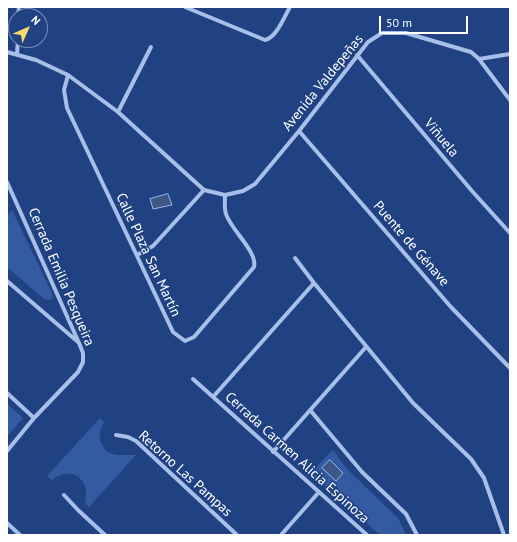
<!DOCTYPE html>
<html>
<head>
<meta charset="utf-8">
<style>
  body { margin:0 }
  #map { position:relative; width:517px; height:542px; overflow:hidden; background:#204283; font-family:"PT Sans",sans-serif }
  canvas { display:block }
  .frame { position:absolute; inset:0; border:8px solid #fff; pointer-events:none }
  .north { position:absolute; left:8px; top:8px; width:40px; height:40px; box-sizing:border-box; background:#204283; border:1px solid #798eb5; border-radius:50%; rotate:45deg; font-size:11px; font-weight:700; line-height:16px; text-align:center; color:#fff }
  .north::after { content:''; display:block; margin:auto; width:14px; height:18px; background:#f6db68; clip-path:polygon(50% 0,100% 100%,50% 72%,0 100%) }
  .scale { position:absolute; left:379px; top:16px; width:89px; height:18px; box-sizing:border-box; border:2px solid #fff; border-top:0; padding-left:5px; font-size:12px; line-height:14px; white-space:nowrap; color:#fff; -webkit-text-stroke:3px #204283; paint-order:stroke }
</style>
</head>
<body>
<div id="map">
<canvas width="517" height="542"></canvas>
<div class="frame"></div>
<div class="north">N</div>
<div class="scale">50 m</div>
</div>
<script>
const ctx = document.querySelector('canvas').getContext('2d');
ctx.lineJoin = 'round';
function fillPath(path, color) { ctx.fillStyle = color; ctx.fill(path, 'evenodd'); }
function stroke(path, color, width, dash) { ctx.strokeStyle = color; ctx.lineWidth = width; ctx.lineCap = dash ? 'butt' : 'round'; ctx.setLineDash(dash || []); ctx.stroke(path); }
function write(font, color, halo, rows, align = 'center') {
  ctx.font = font + ' "PT Sans",sans-serif'; ctx.lineWidth = 3; ctx.setLineDash([]); ctx.textBaseline = 'middle'; ctx.strokeStyle = halo; ctx.fillStyle = color; for (const [text, x, y, turn = 0] of rows) {
    ctx.save(); ctx.translate(x, y); ctx.rotate((+turn || 0) * Math.PI / 180); ctx.textAlign = isNaN(turn) ? turn : align; if (halo) ctx.strokeText(text, 0, 0); ctx.fillText(text, 0, 0); ctx.restore();
  }
}
fillPath(new Path2D(`
  M12,210l40,83 1,5 -3,2 -6,-1 -37,-32v-51z
  M7,404l16,14 -16,19z
  M100,418l4,4c-6,11 -6,18 2,29l9,4h21l-47,52 -4,-4c6,-23 -13,-39 -33,-23l-5,-4z
  M333,450l14,19 51,49 8,17h-26l-70,-62z`), '#345aa1');
const water = new Path2D(`
  M168,194l4,11 -19,4 -3,-10z
  M330,460l13,13 -7,8 -14,-13z`);
fillPath(water, '#3f5787');
stroke(water, '#9bb8ea', 1);
stroke(new Path2D(`
  M185,7l80,33c12,-3 19,-23 25,-33
  M18,16l1,-9
  M7,52l29,8 32,15 50,37 86,78 21,5 18,-4 12,-7 44,-53 69,-89 14,-9h24l65,19 8,7 31,41
  M17,54l1,-14
  M357,55l115,136 38,42
  M479,59l31,-5
  M68,75l-4,15 3,18 106,224 12,9 9,-4 60,-70c4,-15 -23,-37 -28,-53 -2,-6 -1,-13 -1,-19
  M118,112l33,-65
  M299,131l151,175 60,62
  M7,182l72,161 4,10v9l-5,10 -44,46 -27,33
  M137,255l16,-9 51,-56
  M295,258l19,25 99,120 58,56 13,19 20,57
  M7,281l71,61
  M193,379l174,156
  M7,393l27,25
  M213,397l101,-114
  M310,410l52,62 44,42 11,21
  M116,435l12,2 8,4 101,94
  M273,452l93,-105
  M64,495l14,15 27,25
  M7,523l13,12
  M281,535l38,-43`), '#a7bfe9', 4);
write('14px', '#fff', '#204283', [
  ["Avenida Valdepeñas",323,83,-51],
  ["Viñuela",441,138,50],
  ["Puente de Génave",411,244,49],
  ["Calle Plaza San Martín",148,255,65],
  ["Cerrada Emilia Pesqueira",61,277,67],
  ["Cerrada Carmen Alicia Espinoza",297,458,42],
  ["Retorno Las Pampas",185,474,42]
]);
</script>
</body>
</html>
